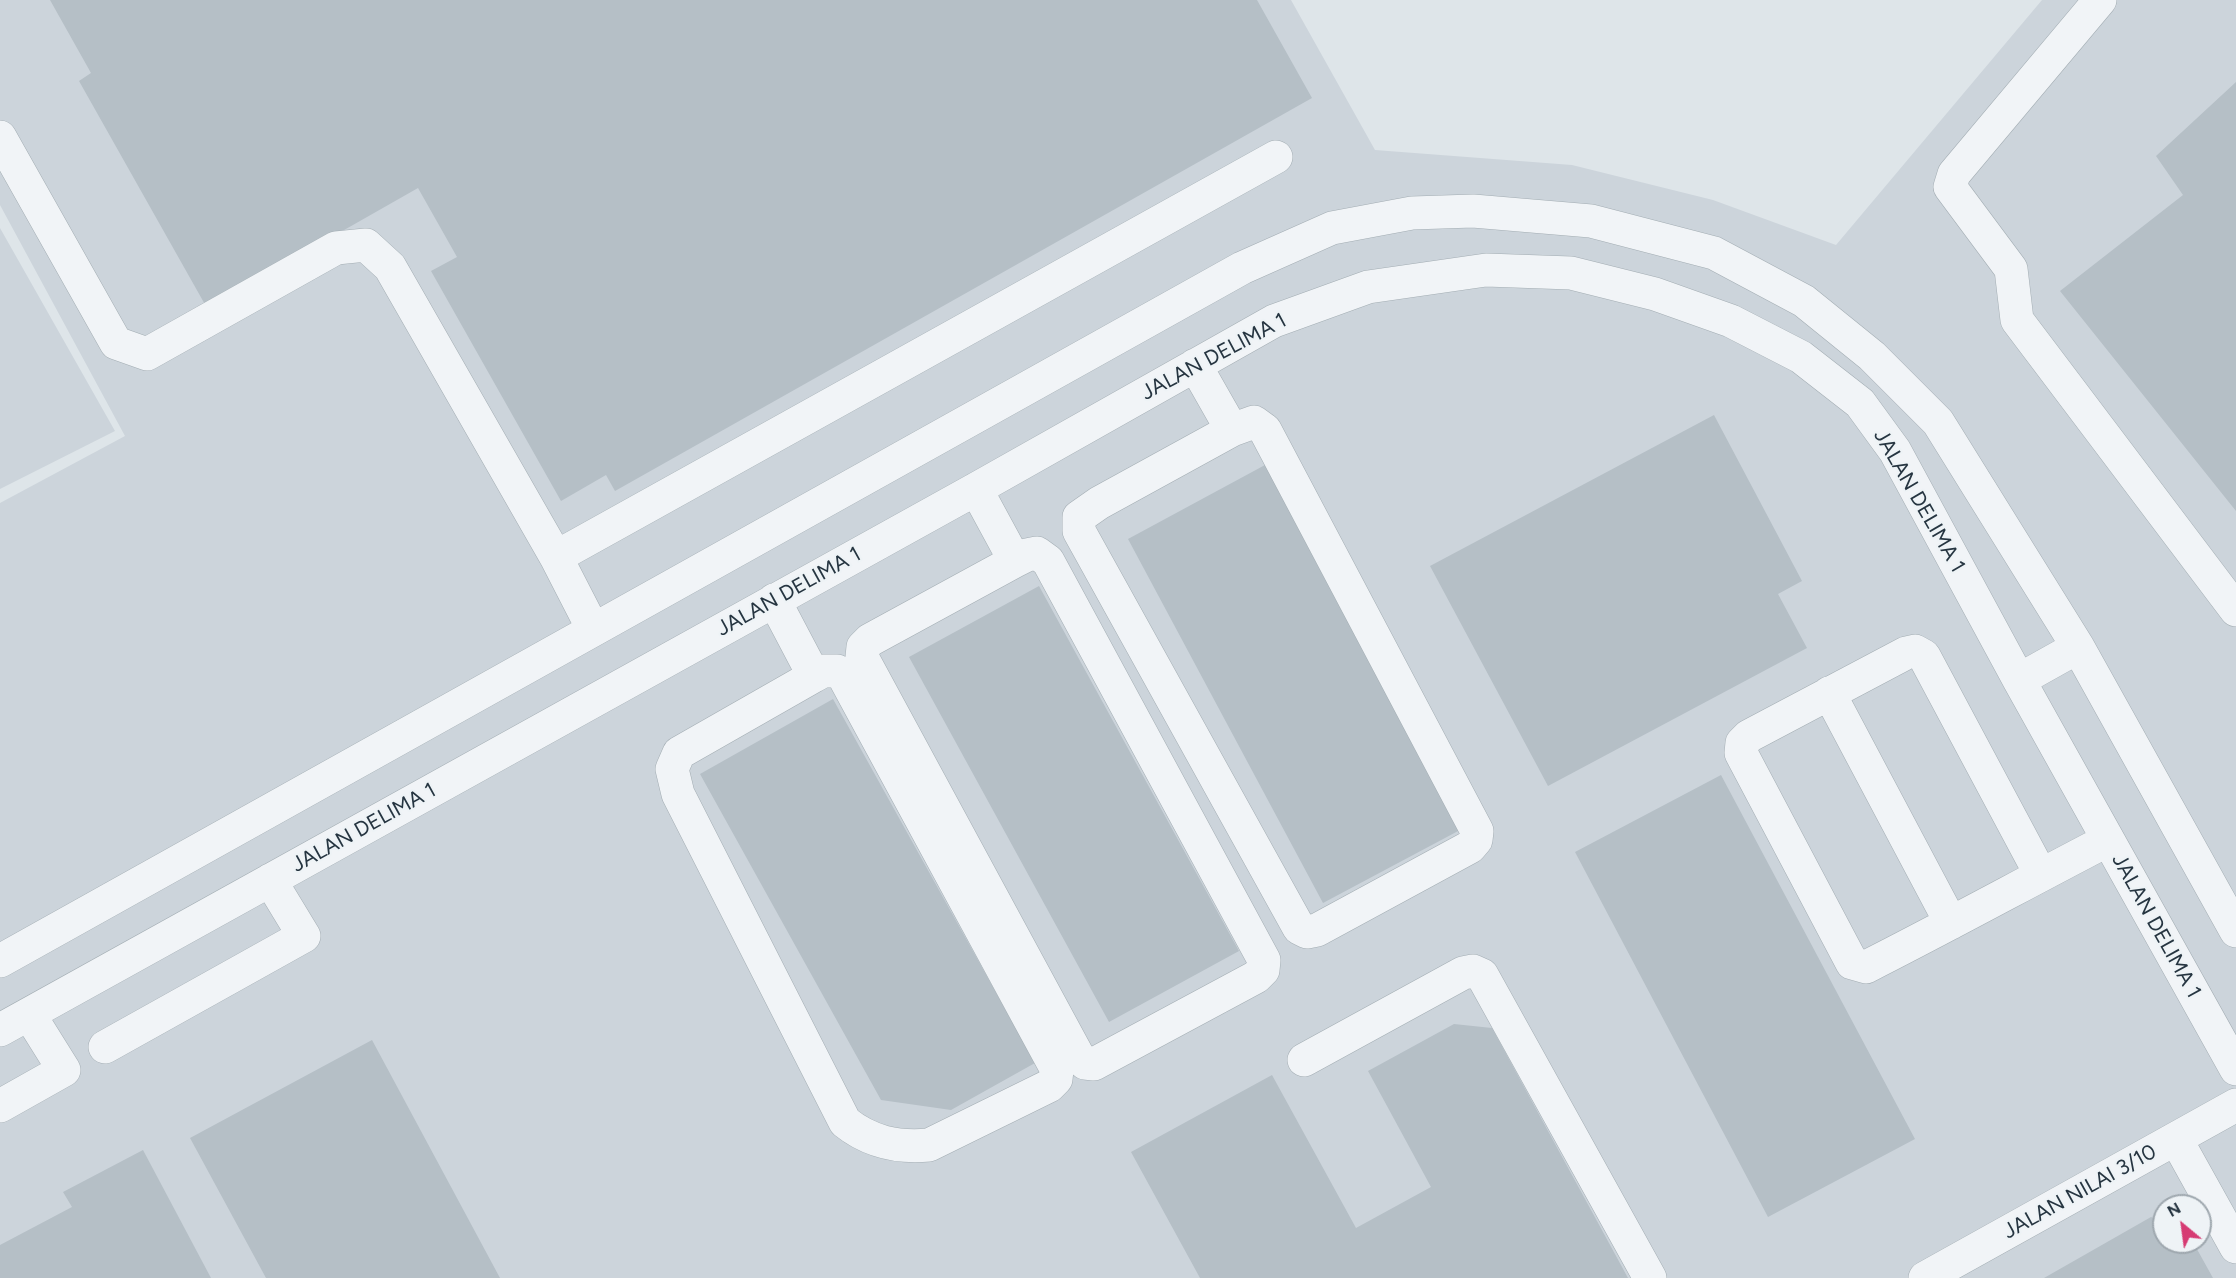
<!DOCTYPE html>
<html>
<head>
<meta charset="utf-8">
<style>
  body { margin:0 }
  #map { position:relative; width:2236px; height:1278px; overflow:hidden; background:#dee5e9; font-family:Figtree,sans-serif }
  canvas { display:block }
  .north { position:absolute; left:2152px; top:1194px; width:60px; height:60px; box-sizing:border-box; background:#eef3f6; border:2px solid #9ea7ae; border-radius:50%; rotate:331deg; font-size:16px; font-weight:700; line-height:24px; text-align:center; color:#263541 }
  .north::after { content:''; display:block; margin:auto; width:21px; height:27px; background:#d63b73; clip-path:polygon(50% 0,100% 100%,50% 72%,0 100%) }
</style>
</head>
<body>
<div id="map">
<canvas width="2236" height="1278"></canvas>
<div class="north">N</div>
</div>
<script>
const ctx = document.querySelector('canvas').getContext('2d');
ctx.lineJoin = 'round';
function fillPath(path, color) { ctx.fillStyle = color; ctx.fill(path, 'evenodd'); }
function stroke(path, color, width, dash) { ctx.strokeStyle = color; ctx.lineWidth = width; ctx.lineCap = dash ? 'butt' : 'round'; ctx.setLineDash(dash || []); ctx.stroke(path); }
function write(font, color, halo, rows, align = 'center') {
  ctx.font = font + ' Figtree,sans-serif'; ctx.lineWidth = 4.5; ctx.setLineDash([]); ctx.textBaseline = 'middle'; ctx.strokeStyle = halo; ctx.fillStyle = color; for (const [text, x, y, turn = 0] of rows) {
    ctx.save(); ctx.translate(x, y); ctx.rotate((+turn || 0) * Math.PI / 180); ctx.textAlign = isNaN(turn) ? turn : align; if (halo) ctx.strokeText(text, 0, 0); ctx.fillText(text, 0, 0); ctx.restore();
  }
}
fillPath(new Path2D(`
  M0,0h1291l84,150 197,15 141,35 123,45 206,-245h194v1278h-2236v-775l125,-67 -125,-231zM2164,1206h36v36h-36z
  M0,228l115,203 -115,58z`), '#ccd4db');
fillPath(new Path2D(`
  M50,0h1207l55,98 -697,393 -9,-16 -45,26 -130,-230 26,-14 -39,-69 -211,120 -128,-227 12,-8z
  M2236,82v429l-176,-220 123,-96 -27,-39z
  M1714,415l88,166 -24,13 29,54 -259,138 -118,-220z
  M1265,465l195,365 -137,73 -195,-364z
  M1039,586l200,365 -130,71 -200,-365z
  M833,699l202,364 -84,47 -70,-10 -181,-326z
  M1721,775l194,364 -147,78 -193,-365z
  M1454,1024l38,4 136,250h-428l-69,-126 141,-77 84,153 75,-41 -63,-116z
  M372,1040l128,238h-234l-76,-140z
  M143,1150l68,128h-211v-33l72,-38 -9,-15z
  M2151,1217l13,5v20h29l20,36h-169z`), '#b5bfc6');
const minor = new Path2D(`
  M2100,0l-146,174 -4,13 61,82 6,51 219,290
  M0,137l116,206 31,11 189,-106 30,-3 24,22 166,290 720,-400
  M1195,365l37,65 -133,73 -20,14v14l220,397 8,4 10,-2 153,-83 6,-7 1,-9 -212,-401 -11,-8 -22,8
  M976,489l39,72 -145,79 -7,7 -1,10 216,399 7,7 9,1 162,-87 7,-7 1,-10 -216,-399 -11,-8 -10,2 -12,6
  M556,557l37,72
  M774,600l40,76 -135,77 -7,16 6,25 167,328c25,20 52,26 84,23l120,-59 7,-7 1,-9 -213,-393 -7,-6h-14l-9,5
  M2019,680l59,-33
  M1829,693l122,230
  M2041,875l-117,-219 -9,-5 -9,2 -157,83 -7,7 -1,10 111,210 14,4c81,-41 161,-85 242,-127
  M0,961l1242,-693 90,-40 80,-15 61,-2 118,10 123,32 90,48 68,55 66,66 140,225 158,284
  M0,1030l976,-541 298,-168 94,-34 118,-17 85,3 84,21 76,27 70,36 59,46 35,48 124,229 217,389
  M105,1047l199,-111 -34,-56
  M1304,1060l159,-87 10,-2 9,4 168,303
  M0,1106l64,-36 -35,-56
  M2176,1139l60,108
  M1925,1278l311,-173`);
stroke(minor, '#a3adb3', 34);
stroke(minor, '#f1f4f7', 33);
write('21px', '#263541', '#eef3f6', [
  ["JALAN DELIMA 1",1214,357,-28],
  ["JALAN DELIMA 1",1919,501,60],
  ["JALAN DELIMA 1",789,592,-29],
  ["JALAN DELIMA 1",364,828,-29],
  ["JALAN DELIMA 1",2156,926,61],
  ["JALAN NILAI 3/10",2080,1192,-29]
]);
</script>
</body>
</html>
